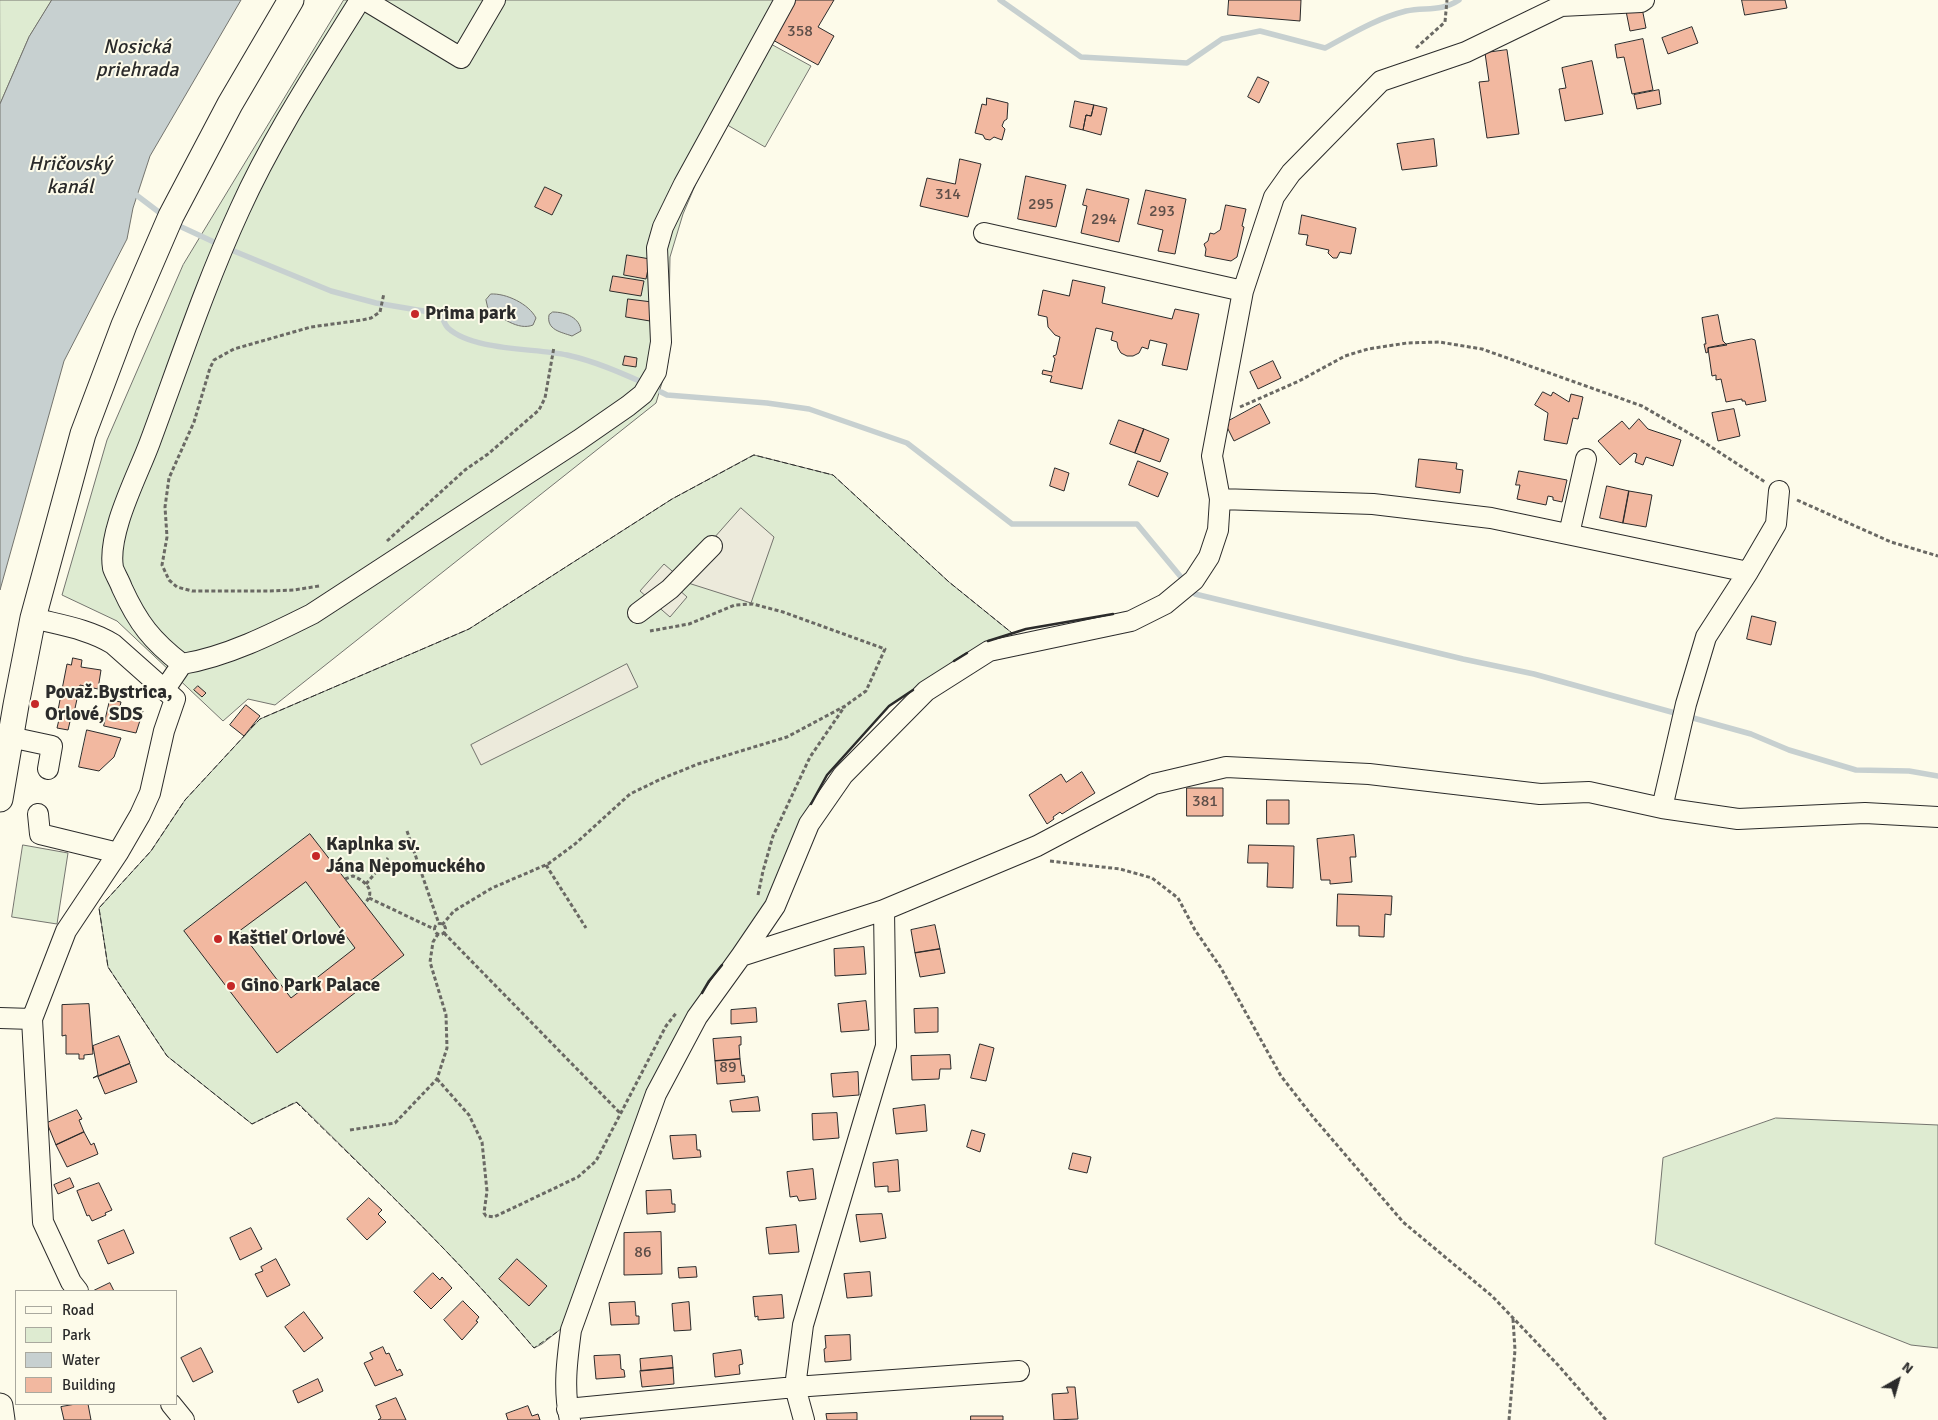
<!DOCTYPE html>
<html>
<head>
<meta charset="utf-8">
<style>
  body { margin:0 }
  #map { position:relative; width:1938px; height:1420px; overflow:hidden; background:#fdfbea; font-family:Signika,sans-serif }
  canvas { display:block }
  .legend { position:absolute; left:15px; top:1290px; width:162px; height:115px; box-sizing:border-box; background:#fdfbea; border:1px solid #a9a89e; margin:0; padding:6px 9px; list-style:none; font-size:15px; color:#2b2b2b }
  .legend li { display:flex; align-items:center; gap:10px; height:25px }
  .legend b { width:25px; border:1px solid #a9a89e }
  .north { position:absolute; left:1873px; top:1355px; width:50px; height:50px; -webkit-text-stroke:4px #fdfbea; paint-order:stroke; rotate:38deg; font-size:14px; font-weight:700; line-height:20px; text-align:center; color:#2b2b2b }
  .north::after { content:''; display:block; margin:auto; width:18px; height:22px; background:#2b2b2b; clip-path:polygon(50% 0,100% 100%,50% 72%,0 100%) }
</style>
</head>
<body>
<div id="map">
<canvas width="1938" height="1420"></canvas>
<ul class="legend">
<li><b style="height:6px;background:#fdfbea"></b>Road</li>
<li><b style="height:14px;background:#deebd1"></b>Park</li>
<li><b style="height:14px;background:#c7d0d0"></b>Water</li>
<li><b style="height:14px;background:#f2b8a0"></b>Building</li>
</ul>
<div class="north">N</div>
</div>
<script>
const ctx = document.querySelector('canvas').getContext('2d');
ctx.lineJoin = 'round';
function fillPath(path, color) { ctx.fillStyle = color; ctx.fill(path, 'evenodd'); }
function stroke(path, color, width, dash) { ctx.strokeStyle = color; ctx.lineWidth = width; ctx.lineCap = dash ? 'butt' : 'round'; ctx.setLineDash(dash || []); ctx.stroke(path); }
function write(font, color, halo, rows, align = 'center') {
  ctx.font = font + ' Signika,sans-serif'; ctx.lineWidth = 4; ctx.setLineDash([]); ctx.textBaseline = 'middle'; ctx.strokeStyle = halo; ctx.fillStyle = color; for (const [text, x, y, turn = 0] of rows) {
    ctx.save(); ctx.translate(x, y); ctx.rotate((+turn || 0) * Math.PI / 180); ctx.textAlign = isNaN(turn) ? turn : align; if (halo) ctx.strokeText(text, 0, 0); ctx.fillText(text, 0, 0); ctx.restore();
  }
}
const green = new Path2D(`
  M0,0h52l-23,37 -29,67z
  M344,0h447l-72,129 -36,85 -13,43 -2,105 -12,41 -381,302 -27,-6 -25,22 -106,-100 -55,-26 45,-155 76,-175z
  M769,43l42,23 -46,81 -41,-24z
  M754,455l79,20 116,107 63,51 -24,8 -28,16 -30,23 -41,26 -62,69 -17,32 -44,98 -19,31 -38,45 -61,109 -86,238 -20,16 -8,4c-74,-87 -156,-166 -237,-246l-45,22 -85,-68 -59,-89 -9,-59 52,-57 34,-51 75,-81 209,-90 203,-130z
  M23,845l45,8 -11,71 -45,-7z
  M1776,1118l162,7v223l-27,-3 -256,-101 8,-86z`);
fillPath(green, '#deebd1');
stroke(green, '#74746e', 1);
const parking = new Path2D(`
  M741,508l33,29 -23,66 -66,-21 -7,7 9,8 -17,20 -30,-26 24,-27 15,13z
  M627,664l11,23 -157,78 -10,-20z`);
fillPath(parking, '#eceadb');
stroke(parking, '#74746e', 1);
const water = new Path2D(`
  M52,0h189l-91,156 -17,52 -6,31 -63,122 -64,229v-486l29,-67z
  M491,294c15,-1 38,10 45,24l-3,7c-15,6 -32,-8 -45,-16l-2,-9z
  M553,312c13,0 27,6 28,19l-9,5c-11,-4 -26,-6 -23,-21z`);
fillPath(water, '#c7d0d0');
stroke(water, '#74746e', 1);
stroke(new Path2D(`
  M1000,0l81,57 106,6 35,-24 38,-8 65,17c28,-15 50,-29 81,-37 20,-4 35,1 53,-11
  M131,191l33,25
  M175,224l54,25 102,42 45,12 65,11c2,4 3,10 7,14 25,23 87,20 119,27 27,6 52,17 77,28
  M661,392l6,3 100,8 42,6 98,34 105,81h125l58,70 268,65 71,15 217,60 38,16 67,20 53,1 29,5`), '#c7d0d0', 5.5);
const building = new Path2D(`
  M795,0h39l-16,27 16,9 -16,29 -47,-26z
  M1229,0h72l-1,21 -72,-6z
  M1742,0h43l2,8 -42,7z
  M1642,8l4,20 -16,3 -4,-20z
  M1692,27l6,16 -30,11 -6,-16z
  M1643,39l10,51 -21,4 -8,-37 -7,1 -2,-13z
  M1507,50l12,84 -32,4 -8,-56 10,-1 -4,-28z
  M1592,61l11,53 -38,7 -6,-32 7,-1 -4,-20z
  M1258,77l11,5 -10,21 -11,-6z
  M1659,90l2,14 -24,5 -3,-14z
  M987,98l21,5 -1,16 -3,2 -2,5 3,3 -3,11 -8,-3 -4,3 -5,-1 -2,-4 -8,-2 7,-29 4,1z
  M1075,101l19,4 -3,11 -5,-1 -3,15 -13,-3z
  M1094,105l13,3 -6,27 -18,-5 3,-15 5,1z
  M1434,139l3,27 -35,4 -5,-26z
  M960,159l21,5 -13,53 -48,-11 7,-28 28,6z
  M1026,176l40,9 -10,42 -38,-8z
  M545,187l17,8 -10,20 -17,-8z
  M1087,189l42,10 -10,43 -38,-9 6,-27 -4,-1z
  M1146,190l40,9 -11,55 -17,-3 5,-21 -25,-6z
  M1226,205l20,4 -4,17 2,1 -7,30 -6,4 -26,-5 1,-7 -2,-5 4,-3 2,-8 4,1 6,-4z
  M1302,215l54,13 -5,26 -11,-2 -3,6h-4l-5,-5 1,-3 -23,-5 2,-10 -9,-1z
  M627,255l23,4 -4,20 -22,-4z
  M613,276l31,5 -3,15 -31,-5z
  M1073,280l32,7 -3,16 70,16 3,-10 24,5 -12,56 -25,-5 5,-21 -17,-4 -2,9 -6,-2 -3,6 -6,3h-6l-6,-3 -3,-5 -1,-6 -6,-2 2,-8 -17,-4 -14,61 -32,-7 2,-6 -10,-2 1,-4 9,2 3,-13 -2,-3 3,-1 4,-18 -5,-2 -7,-8 -1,-10 -9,-2 5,-25 26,6z
  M628,299l24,3 -2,19 -24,-4z
  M1718,315l5,26 4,4 -19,3v4l-2,1 -2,-9h2l-4,-26z
  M1752,339l3,1 11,61 -20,4 -1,-4h-3v-2l-16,3 -5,-23 -5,1v-5l-4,1 -4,-28z
  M625,356l12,2 -1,9 -13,-2z
  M1273,361l8,17 -23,11 -8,-17z
  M1543,392l8,4 2,-4 16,10 2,-8 12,3 -5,22 -5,-1 -6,26 -23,-4 4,-27 -13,-8z
  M1260,404l10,19 -36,18 -9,-18z
  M1734,409l6,27 -22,5 -6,-28z
  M1639,419l9,10 33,11 -8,26 -27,-9 -3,8 -8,-3 2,-8 -3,-1 -14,12 -22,-24 24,-20 7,8z
  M1119,420l25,9 -9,24 -25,-9z
  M1144,429l25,10 -9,23 -25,-9z
  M1419,459l38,4 -1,6 7,1 -3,23 -44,-6z
  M1138,461l30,12 -10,24 -29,-12z
  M1055,468l14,5 -5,18 -14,-5z
  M1519,471l48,9 -5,22 -9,-2v-3l-5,-1 -2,9 -29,-6 3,-14h-4z
  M1607,486l22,5 -6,32 -23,-5z
  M1629,491l23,4 -6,32 -23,-4z
  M1752,616l24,6 -5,23 -24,-6z
  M73,658l9,2 -1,7 20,3 -3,19 -18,-4 -6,28h-2l-4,17 -11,-2 4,-17 -3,-1 9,-46 4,1z
  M198,686l8,7 -4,4 -8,-7z
  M110,700l11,2 -1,4 23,5 -7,22 -32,-7z
  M246,705l14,11 -16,20 -14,-11z
  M87,730l34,8 -7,19 -15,14 -20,-4z
  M1082,772l13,21 -33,21 -2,-2 -7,5 1,2 -7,5 -18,-29 32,-21 5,8z
  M1187,788h36v28h-36z
  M1267,800h22v24h-22z
  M310,834l94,121 -127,98 -93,-122zM306,882l49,66 -64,50 -51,-67z
  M1354,835l2,22h-6l2,25 -22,2v-4h-9l-4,-41z
  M1249,845l45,1 -1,42 -26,-1 1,-24h-20z
  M1338,894l54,2 -1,19 -6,-1 -1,23 -25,-1v-10h-22z
  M935,925l5,24 -25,4 -4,-23z
  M864,947l2,27 -31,2 -1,-27z
  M940,949l5,24 -25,4 -5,-24z
  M866,1001l3,29 -28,2 -3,-28z
  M89,1004l4,50 -9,1v4h-5v-5h-13v-19l-4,1v-31z
  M756,1008l1,14 -26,2v-14z
  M938,1008v24l-23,1 -1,-24z
  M119,1036l11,27 -37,15 5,-3 -5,-29z
  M741,1037v8h-2l1,14 -25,2 -2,-22z
  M980,1044l14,4 -8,33 -15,-3z
  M950,1055l1,14h-11l-1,10 -27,1 -1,-24z
  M740,1059l2,17 2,-1 1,7 -28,2 -2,-23z
  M130,1064l7,18 -32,12 -7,-17z
  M858,1072l1,23 -26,2 -2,-23z
  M758,1097l2,14 -28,1 -2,-11z
  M925,1105l2,26 -31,3 -3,-25z
  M77,1110l5,9 -3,1 5,12 -28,13 -9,-22z
  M837,1113l2,25 -26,2 -1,-26z
  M972,1130l13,4 -5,18 -13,-5z
  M84,1132l7,13 3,-2 4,11 -31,13 -11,-22z
  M696,1135l1,15h3l1,7 -28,2 -3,-23z
  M1073,1153l18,4 -4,16 -18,-4z
  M898,1160l2,31 -12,1v-6l-13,1 -2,-24z
  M813,1169l3,30 -17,2 -2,-5 -7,1 -3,-25z
  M70,1178l4,9 -16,7 -4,-9z
  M99,1183l13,27 -7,3 1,2 -14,6 -3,-6 -2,1 -10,-25z
  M671,1190l1,14h3v8l-28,2 -1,-23z
  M369,1198l13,12 -4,4 8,8 -19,18 -20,-21z
  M882,1214l4,24 -26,4 -4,-27z
  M796,1225l3,27 -30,2 -3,-26z
  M251,1228l11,21 -22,11 -10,-22z
  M124,1230l10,23 -26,11 -10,-23z
  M661,1232l1,42 -38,1v-42z
  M276,1259l14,26 -23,12 -12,-23 8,-3 -2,-4z
  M517,1259l30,27 -18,20 -30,-27z
  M696,1267l1,10 -18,1 -1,-10z
  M870,1272l2,24 -25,2 -3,-24z
  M433,1273l7,7 2,-3 10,11 -21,21 -17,-17z
  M110,1283l4,8h-21z
  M782,1295l2,23 -26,2v-4l-3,1 -2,-20z
  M463,1301l16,16 -3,4 2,1 -16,18 -18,-20z
  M635,1302l1,14h3v8l-28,1 -2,-22z
  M689,1302l2,28 -17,1 -2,-27z
  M304,1312l19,26 -19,14 -19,-25z
  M850,1335l1,25 -26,2 -1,-13 2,-1 -1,-12z
  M383,1347l3,7 3,-1 8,18 3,-2 3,6 -28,11 -11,-23 9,-4 -3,-6z
  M201,1348l12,24 -20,10 -12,-24z
  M741,1350l2,14 -4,1 1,9 -25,3 -2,-23z
  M620,1355l1,14 3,1 1,7 -29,2 -2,-23z
  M672,1356l1,12 -32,3 -1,-12z
  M673,1368l1,16 -32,3 -2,-16z
  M318,1379l5,12 -25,12 -5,-12z
  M1067,1387h8l3,32 -24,1 -2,-26 16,-1z
  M396,1398l10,22h-28l3,-2 -5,-12z
  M76,1404h12l3,16h-27l-3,-13z
  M528,1406l4,10 6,-2 2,6h-32l-2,-6z
  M857,1413v7h-30l-1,-6z
  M971,1416h32v4h-32z`);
fillPath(building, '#f2b8a0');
stroke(building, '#2b2b2b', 1);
const minor = new Path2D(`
  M365,0l96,58 34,-58
  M984,233l259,58
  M1220,499l153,5 118,14 257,54
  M1569,534l17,-75
  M638,613l32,-24 42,-43
  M33,618c27,7 56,11 80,26l62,55 -11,32 -14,62 -10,22 -22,38 -52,78 -34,88 11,203 28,60 7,9
  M182,664c44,-7 90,-30 130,-50l267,-174 49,-34 15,-12 13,-22 5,-30 -4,-94 6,-21 21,-43 101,-184
  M165,689l17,-25c-30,-23 -44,-41 -60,-76 -2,-6 -7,-14 -9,-20 -6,-36 25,-93 37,-126 29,-78 55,-157 90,-233 33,-73 78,-141 120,-209
  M10,737l42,9 -4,23
  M1662,808l24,-104 20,-67 42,-65 28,-48 3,-33
  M38,814l2,20 78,19
  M741,956l34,-50 34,-82 34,-49 83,-84 63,-40 142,-30 34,-17 29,-24 15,-23 9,-27 2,-31 -8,-43 31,-165 31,-94 17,-24 90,-92 85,-29 95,-46 80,-4 3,-2
  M0,1018l32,1
  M171,1404l13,16
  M567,1409l228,-22 224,-16
  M570,1420c-7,-30 -3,-60 1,-90l85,-236 41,-77 44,-61 143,-46 153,-64 117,-62 72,-17 143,7 171,20 49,-2 73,16 76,11 127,-6 73,4
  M804,1420l-9,-33 8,-62 83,-279 -2,-136`);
const major = new Path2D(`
  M0,799l16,-94 17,-87 50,-184 41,-109 47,-109 59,-112 61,-104
  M0,1406l2,14`);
stroke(minor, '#2b2b2b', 22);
stroke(major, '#2b2b2b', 27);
stroke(new Path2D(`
  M1416,48l29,-26 2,-22
  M1240,407l59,-26 46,-25 23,-7 39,-6 32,-1 43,7 160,57 57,33 66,43
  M1797,500l94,42 47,14
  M387,541l78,-71 23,-16 51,-44 6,-12 9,-51
  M319,586l-25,4 -26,1h-76l-15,-4 -8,-7 -7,-15 5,-28 -2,-30 4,-29 25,-56 16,-54 4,-8 20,-11 77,-22 51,-7 9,-2 9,-6 4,-19
  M407,831l32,93
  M1050,861l70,8 32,9 26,20 17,32 26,38 60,108 32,41 90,105 89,74 66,69 48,55
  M546,865l40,63
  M345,879l8,-3c13,5 24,16 11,28
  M366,884l22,-26
  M758,895l5,-24 10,-35 37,-79 35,-51
  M369,898l65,31
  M434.5 929a5.5 5.5 0 1 1 11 0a5.5 5.5 0 1 1-11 0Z
  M442,925l12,-14 38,-23 56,-24 27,-20 55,-50 31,-15 37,-15 89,-27 58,-31 21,-15 19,-42 -102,-37 -30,-8 -18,1 -46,19 -39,7
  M444,933l177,181
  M437,1079l32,36 13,27 5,49 -3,22 2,3 8,1 84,-40 18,-16 70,-135 11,-14
  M350,1130l45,-7 42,-44 10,-31 -1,-33 -16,-53 3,-20 5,-8
  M1509,1420l6,-70 -2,-31`), '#6a6964', 3, [4, 2.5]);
stroke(minor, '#fdfbea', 20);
stroke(major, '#fdfbea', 25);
stroke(new Path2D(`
  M251,728l9,-9 209,-90 203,-130 82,-44 79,20 116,107 63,51
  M246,734l-61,66 -34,51 -52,57 9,59 59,89 85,68 44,-22c81,80 164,158 238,246l23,-16`), '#2b2b2b', 1, [6, 2.5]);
stroke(new Path2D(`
  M988,641l38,-12 87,-15
  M954,661l13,-8
  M811,804l16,-29 62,-69 24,-16
  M702,993l7,-12 13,-16`), '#2b2b2b', 2.5);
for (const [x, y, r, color] of [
  [415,314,5,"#c62828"],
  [35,704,5,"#c62828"],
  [316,856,5,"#c62828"],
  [218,939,5,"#c62828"],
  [231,986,5,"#c62828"]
]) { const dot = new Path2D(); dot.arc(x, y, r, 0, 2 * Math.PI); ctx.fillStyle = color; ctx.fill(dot); stroke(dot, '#fdfbea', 2); }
write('16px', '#5d4e48', null, [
  ["358",800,32],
  ["314",948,195],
  ["295",1041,205],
  ["293",1162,212],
  ["294",1104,220],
  ["381",1205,802],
  ["89",728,1068],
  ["86",643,1253]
]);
write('bold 19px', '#2b2b2b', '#fdfbea', [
  ["Prima park",425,314],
  ["Považ.Bystrica,",45,693],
  ["Orlové, SDS",45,715],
  ["Kaplnka sv.",326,845],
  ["Jána Nepomuckého",326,867],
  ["Kaštieľ Orlové",228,939],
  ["Gino Park Palace",241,986]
], 'left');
write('italic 20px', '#2b2b2b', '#fdfbea', [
  ["Nosická",137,48],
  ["priehrada",137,71],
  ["Hričovský",70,165],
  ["kanál",70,188]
]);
</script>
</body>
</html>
